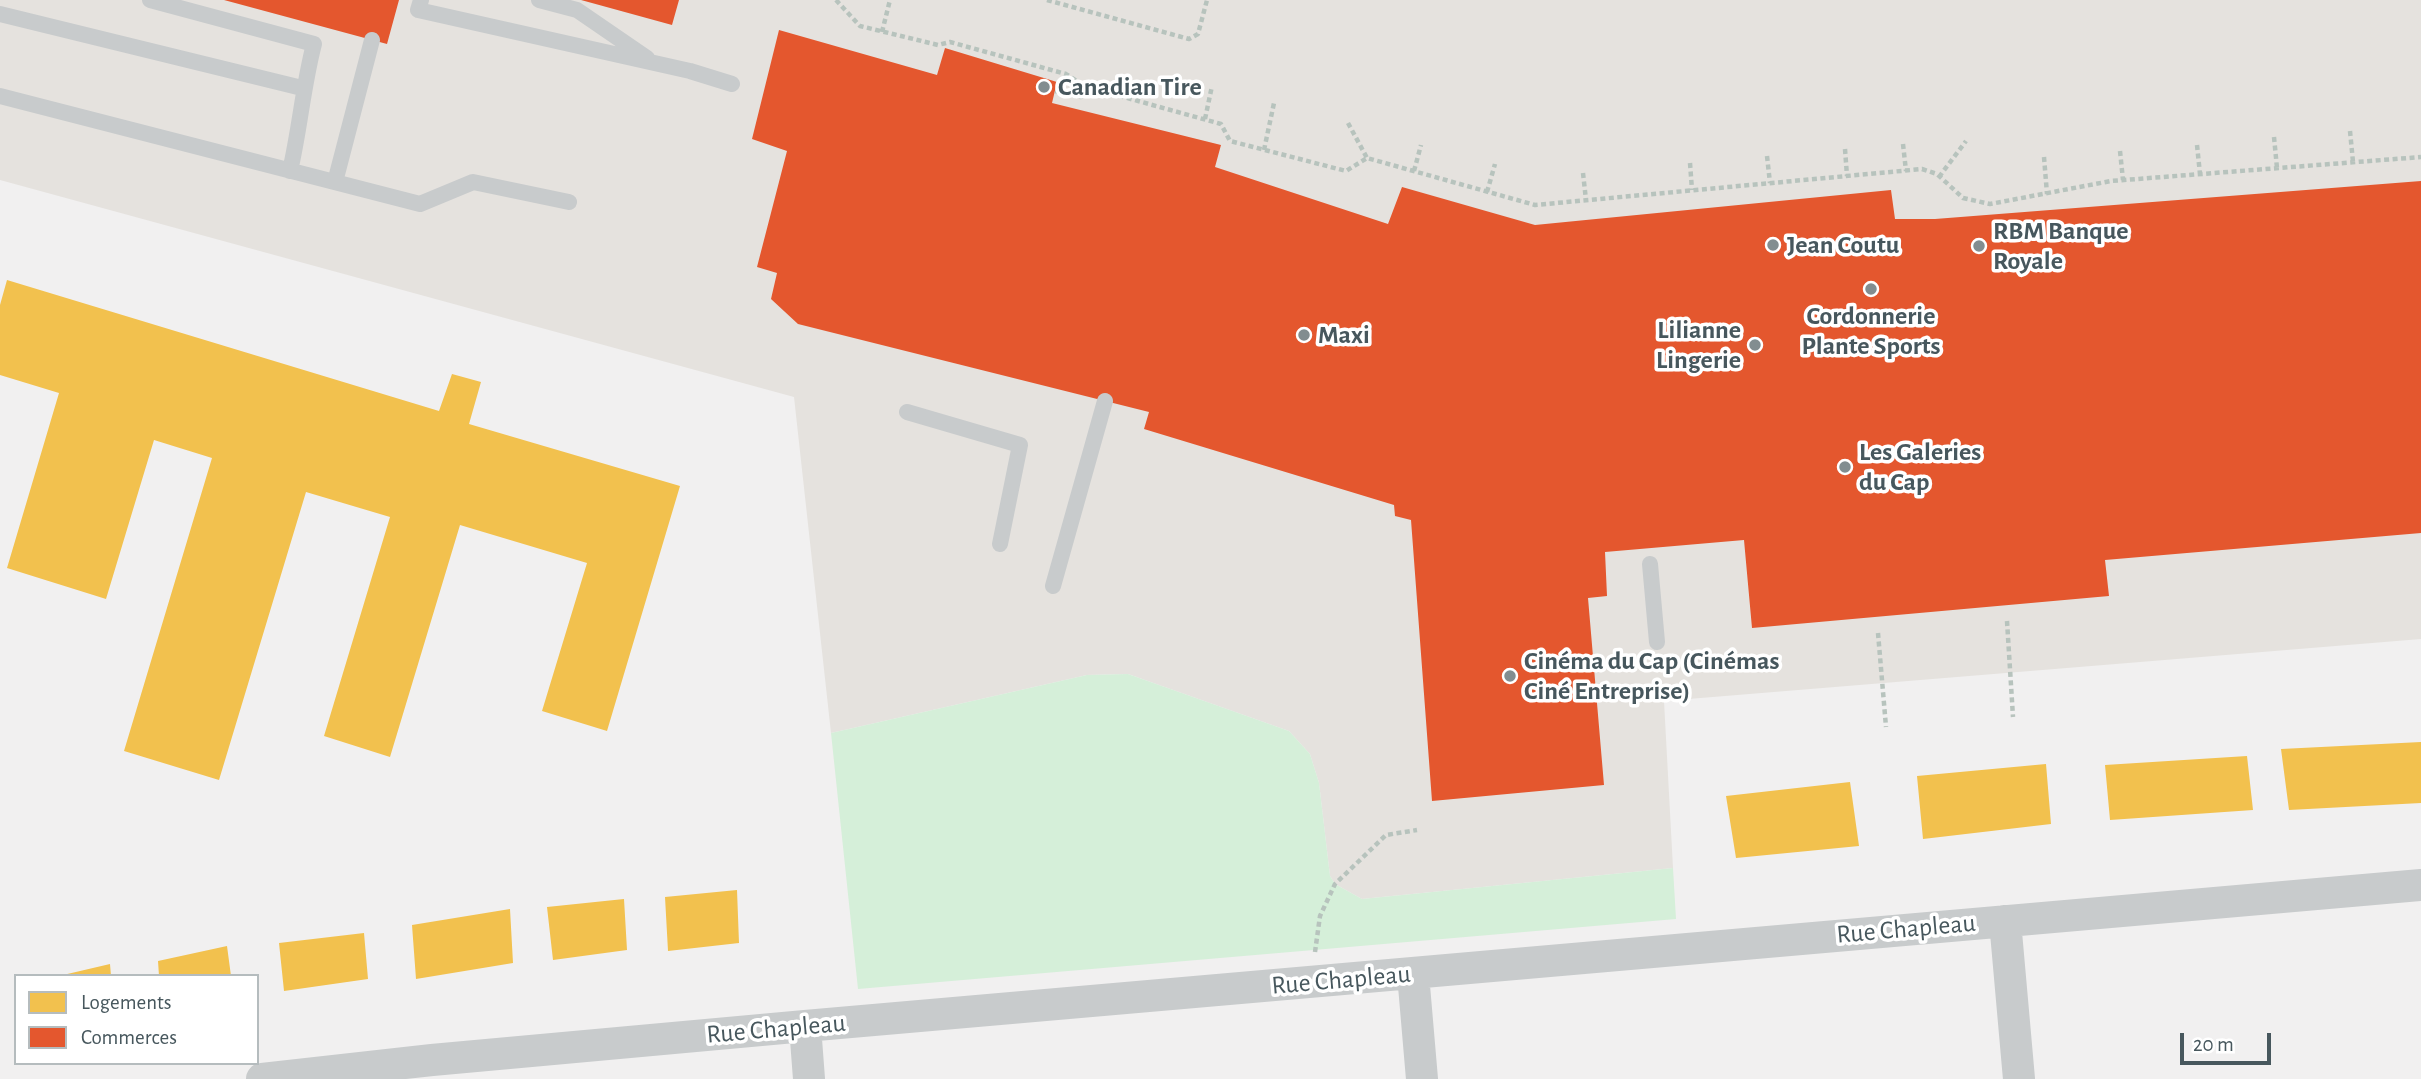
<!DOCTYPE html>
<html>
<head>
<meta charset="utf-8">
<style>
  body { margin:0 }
  #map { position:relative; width:2421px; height:1079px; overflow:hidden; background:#f1f0f0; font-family:"Alegreya Sans",sans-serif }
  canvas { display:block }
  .legend { position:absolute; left:14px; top:974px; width:245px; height:91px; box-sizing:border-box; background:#fff; border:2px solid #b5bcbe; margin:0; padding:9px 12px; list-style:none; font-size:21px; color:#47575d }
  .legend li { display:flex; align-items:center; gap:14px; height:35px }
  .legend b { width:35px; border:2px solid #b5bcbe }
  .scale { position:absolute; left:2180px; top:1033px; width:91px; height:32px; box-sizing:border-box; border:4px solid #47575d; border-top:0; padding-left:9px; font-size:21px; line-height:24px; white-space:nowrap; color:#47575d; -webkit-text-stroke:5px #fff; paint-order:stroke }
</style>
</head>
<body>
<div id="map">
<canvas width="2421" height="1079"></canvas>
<ul class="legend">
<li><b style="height:19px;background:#f2c14e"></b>Logements</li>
<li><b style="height:19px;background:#e4572e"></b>Commerces</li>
</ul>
<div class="scale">20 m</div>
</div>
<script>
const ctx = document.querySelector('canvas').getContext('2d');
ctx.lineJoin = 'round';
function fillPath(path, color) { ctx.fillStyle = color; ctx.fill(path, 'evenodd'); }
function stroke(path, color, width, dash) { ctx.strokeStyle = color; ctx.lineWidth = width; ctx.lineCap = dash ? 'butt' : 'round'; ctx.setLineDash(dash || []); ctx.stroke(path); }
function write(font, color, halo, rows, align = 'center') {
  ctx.font = font + ' "Alegreya Sans",sans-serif'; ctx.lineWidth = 7; ctx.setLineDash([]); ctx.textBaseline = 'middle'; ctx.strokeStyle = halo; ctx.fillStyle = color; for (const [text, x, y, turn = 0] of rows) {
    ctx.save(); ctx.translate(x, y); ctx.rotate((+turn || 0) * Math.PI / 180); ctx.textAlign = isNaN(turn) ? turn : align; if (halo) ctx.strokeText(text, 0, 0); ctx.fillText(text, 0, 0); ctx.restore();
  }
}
fillPath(new Path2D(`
  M0,0h2421v639l-757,62 9,167 -311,31 -27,-15 -5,-8 -11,-93 -9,-29 -21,-23 -161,-57 -41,1 -256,58 -37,-336 -794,-217z`), '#e5e2de');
fillPath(new Path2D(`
  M1128,674l161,57 21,23 9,29 11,93 5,8 27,15 311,-31 3,51 -818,70 -27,-256 256,-58z`), '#d5efd9');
fillPath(new Path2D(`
  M7,280l432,131 13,-37 29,8 -12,42 211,62 -73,245 -65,-20 45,-148 -127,-38 -70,232 -66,-21 66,-219 -84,-25 -87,288 -95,-29 88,-293 -58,-18 -48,159 -99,-31 52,-175 -59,-18v-70z
  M2421,742v61l-132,7 -8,-61z
  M2247,756l6,54 -143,10 -5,-55z
  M2046,764l5,60 -128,15 -6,-63z
  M1850,782l9,64 -123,12 -10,-62z
  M737,890l2,53 -71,8 -3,-54z
  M624,899l3,51 -74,10 -6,-53z
  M510,909l3,54 -97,16 -4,-54z
  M364,933l4,46 -84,12 -5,-48z
  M227,946l4,30h-72l-1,-15z
  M110,964l1,12h-48v-1z`), '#f2c14e');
fillPath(new Path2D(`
  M224,0h175l-12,44z
  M581,0h98l-7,25z
  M779,30l158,45 8,-27 112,34 -5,21 169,42 -6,22 173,57 14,-37 133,38 356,-35 4,29h40l486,-38v352l-316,27 4,36 -357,32 -8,-88 -139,12 2,44 -19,2 16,187 -172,16 -21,-281 -16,-4 -1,-11 -250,-76 5,-17 -351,-88 -27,-25 6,-26 -20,-6 30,-116 -35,-12z`), '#e4572e');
stroke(new Path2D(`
  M836,0l24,26 78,19 12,-3 116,32 18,12 137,38 9,17 116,30 21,-13 168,47 387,-36 15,5 26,24 27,6 121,-23 310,-24
  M1047,0l142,39 9,-5 9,-34
  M882,32l8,-32
  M1055,91l26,6 2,-10
  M1205,119l7,-33
  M1348,123l19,35
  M2350,131l3,31
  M2274,137l3,31
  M1903,144l3,27
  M2197,145l3,29
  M1845,149l2,27
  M1264,150l10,-47
  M2120,151l3,29
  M1767,156l3,27
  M2044,157l3,37
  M1690,163l2,27
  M1414,171l7,-26
  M1583,173l3,27
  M1939,177l27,-36
  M1487,192l8,-28
  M2007,621l6,96
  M1878,633l8,94
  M1315,952l5,-36 15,-32 51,-49 31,-5`), '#b7c3bd', 4.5, [5, 3.5]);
stroke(new Path2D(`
  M150,0l164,44c-11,42 -14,84 -24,127
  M421,0l-3,10 272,61 42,13
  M539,0l38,10 70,48
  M0,14l302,74
  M0,96l420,108 53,-22 96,20
  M335,182l37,-142
  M907,412l113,33 -20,99
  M1650,564l7,78
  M1053,586l52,-185`), '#c8cbcc', 16);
stroke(new Path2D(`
  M2005,921l14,158
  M1413,974l9,105
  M805,1026l4,53
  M262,1079l170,-19 373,-34 1616,-141`), '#c8cbcc', 32);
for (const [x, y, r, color] of [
  [1044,87,7,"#828d90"],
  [1773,245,7,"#828d90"],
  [1979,246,7,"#828d90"],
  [1871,289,7,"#828d90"],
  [1304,335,7,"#828d90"],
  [1755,345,7,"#828d90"],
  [1845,467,7,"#828d90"],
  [1510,676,7,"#828d90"]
]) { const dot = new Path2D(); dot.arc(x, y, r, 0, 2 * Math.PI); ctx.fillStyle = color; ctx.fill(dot); stroke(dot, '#fff', 2.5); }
write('bold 26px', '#47575d', '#fff', [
  ["Canadian Tire",1058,87],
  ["RBM Banque",1993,231],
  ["Royale",1993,261],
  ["Jean Coutu",1787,245],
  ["Cordonnerie",1871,316,"center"],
  ["Plante Sports",1871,346,"center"],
  ["Lilianne",1741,330,"right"],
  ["Lingerie",1741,360,"right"],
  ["Maxi",1318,335],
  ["Les Galeries",1859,452],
  ["du Cap",1859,482],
  ["Cinéma du Cap (Cinémas",1524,661],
  ["Ciné Entreprise)",1524,691]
], 'left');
write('26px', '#47575d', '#fff', [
  ["Rue Chapleau",1906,929,-5],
  ["Rue Chapleau",1341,980,-5],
  ["Rue Chapleau",776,1029,-5]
]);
</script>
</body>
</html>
